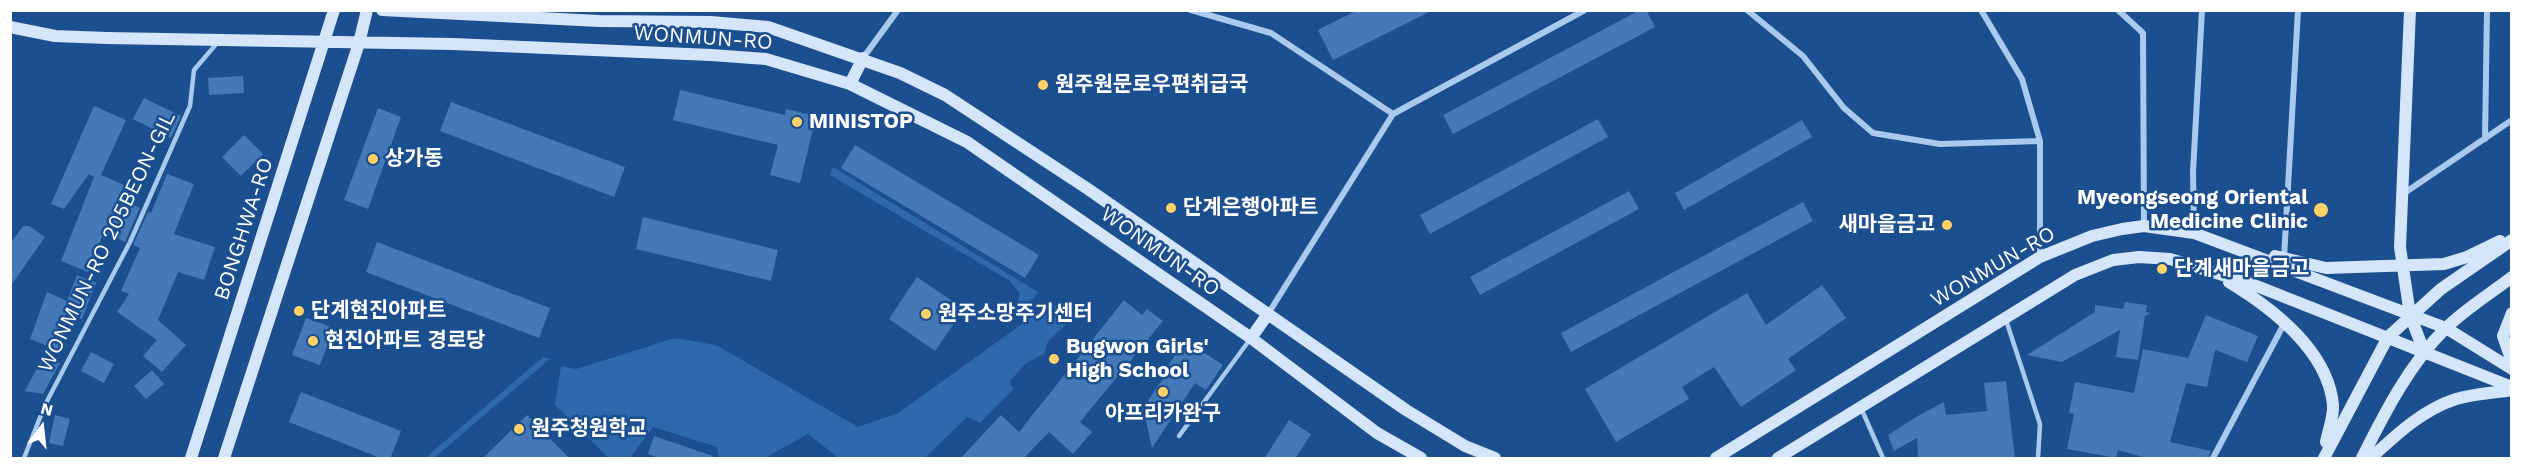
<!DOCTYPE html>
<html>
<head>
<meta charset="utf-8">
<style>
  body { margin:0 }
  #map { position:relative; width:2522px; height:469px; overflow:hidden; background:#1b4f8f; font-family:"Work Sans",sans-serif }
  canvas { display:block }
  .frame { position:absolute; inset:0; border:12px solid #fff; pointer-events:none }
  .north { position:absolute; left:12px; top:397px; width:60px; height:60px; -webkit-text-stroke:4px #1b4f8f; paint-order:stroke; rotate:15deg; font-size:16px; font-weight:700; line-height:24px; text-align:center; color:#fff }
  .north::after { content:''; display:block; margin:auto; width:21px; height:27px; background:#fff; clip-path:polygon(50% 0,100% 100%,50% 72%,0 100%) }
</style>
</head>
<body>
<div id="map">
<canvas width="2522" height="469"></canvas>
<div class="frame"></div>
<div class="north">N</div>
</div>
<script>
const ctx = document.querySelector('canvas').getContext('2d');
ctx.lineJoin = 'round';
function fillPath(path, color) { ctx.fillStyle = color; ctx.fill(path, 'evenodd'); }
function stroke(path, color, width, dash) { ctx.strokeStyle = color; ctx.lineWidth = width; ctx.lineCap = dash ? 'butt' : 'round'; ctx.setLineDash(dash || []); ctx.stroke(path); }
function write(font, color, halo, rows, align = 'center') {
  ctx.font = font + ' "Work Sans","Noto Sans KR",sans-serif'; ctx.lineWidth = 5; ctx.setLineDash([]); ctx.textBaseline = 'middle'; ctx.strokeStyle = halo; ctx.fillStyle = color; for (const [text, x, y, turn = 0] of rows) {
    ctx.save(); ctx.translate(x, y); ctx.rotate((+turn || 0) * Math.PI / 180); ctx.textAlign = isNaN(turn) ? turn : align; if (halo) ctx.strokeText(text, 0, 0); ctx.fillText(text, 0, 0); ctx.restore();
  }
}
fillPath(new Path2D(`
  M833,167l205,125 -4,6 -18,11 4,-16 -10,-12 -180,-106z
  M1050,304l13,3 10,11 -25,23 -4,13 -19,10 -15,17 3,9 -33,33 -13,-6 -42,41h-86l-31,-24 -43,24h-46l-2,-11 -64,-20 -23,31h-21l-54,-53 6,-39 15,3 99,-31 41,7 142,82 40,-14z
  M543,357l7,2 -116,99h-9z`), '#2e69ad');
fillPath(new Path2D(`
  M1358,10h75l-100,50 -15,-30z
  M1640,10h6l9,17 -202,107 -10,-19z
  M243,76l1,17 -35,2 -1,-17z
  M680,90l105,25 1,-6 30,7 -16,67 -30,-8 8,-30 -105,-25z
  M144,98l37,18 -10,22 -38,-19z
  M451,102l174,65 -11,30 -174,-66z
  M94,106l32,14 -25,55 23,10 -5,13 21,10 -15,34 -21,-10 -16,40 -27,-11 33,-84 -5,-3 -25,35 -13,-5z
  M378,108l23,9 -33,92 -24,-9z
  M1598,119l10,18 -178,97 -10,-19z
  M1802,120l10,17 -128,73 -9,-17z
  M244,135l19,19 -22,22 -19,-19z
  M855,145l184,110 -14,23 -184,-110z
  M167,174l27,10 -20,50 41,13 -11,33 -26,-8 -20,48 28,25 -24,27 -19,-16 14,-16 -40,-28 12,-18 -8,-3 19,-43 -7,-3 15,-33 3,1z
  M1629,191l10,18 -159,86 -10,-18z
  M1803,202l10,19 -242,131 -10,-19z
  M643,217l135,33 -7,31 -135,-32z
  M23,226h6l16,11 -35,50v-43z
  M377,242l173,66 -11,30 -173,-66z
  M77,275l19,8 -14,36 -11,-4 -13,35 -28,-11 17,-47 20,9z
  M917,277l47,32 -29,42 -46,-32z
  M1822,285l24,33 -58,41 8,11 -55,37 -27,-40 -32,20 7,12 -73,43 -31,-53 162,-96 19,32z
  M1124,300l18,15 5,-6 16,12 -83,101 12,10 -19,22 -24,-22 -26,27h-63l41,-44 18,17z
  M2125,302l22,3 -1,7 5,1 -6,3 -7,44 -22,-3 4,-27 -58,32 -35,-7 68,-43v-7l28,4z
  M2206,315l52,21 -11,26 -32,-12 -8,37 -21,-4 -16,59 41,9 -3,8h-58l-32,-9 -2,8 -49,-9 7,-35 -5,-1 6,-31 59,11 9,-44 45,9z
  M306,318l28,10 -14,37 -28,-10z
  M1185,340l38,25 -17,25 -11,-7 -43,65 -9,-40 28,-41 -3,-1z
  M91,352l23,12 -10,19 -23,-12z
  M44,355l16,8 -17,31 -18,-3z
  M152,370l12,14 -18,15 -12,-13z
  M2006,381l9,78h-97l-1,-21 -23,13 -6,-16 28,-18 28,-15 2,13 41,-4 -3,-28z
  M301,392l100,39 -11,28h-7l-94,-37z
  M55,415l15,4 -7,27 -14,-3z
  M527,415l43,44h-88z
  M1289,420l22,14 -16,25h-31z
  M654,436l59,20 -1,3h-51l-13,-5z`), '#4478b7');
stroke(new Path2D(`
  M2006,320l34,104 -2,34
  M1861,408l22,50
  M1179,436l72,-98
  M24,458l21,-53 85,-163 60,-136 4,-36 24,-28`), '#a9c9ee', 4.5);
stroke(new Path2D(`
  M1191,10l80,23 122,81
  M1747,10l56,46 41,52 29,25 67,11 100,-3
  M1981,10l41,69 18,62v116
  M2118,10l25,23 1,193
  M863,58l35,-48
  M2485,139l2,-129
  M2403,194l109,-74
  M2194,233l-1,-61 9,-162
  M2284,258l14,-248
  M1268,314l125,-200 192,-104
  M2213,458l72,-136`), '#a9c9ee', 6);
stroke(new Path2D(`
  M382,10l217,11 112,1 57,5 132,46 45,22 143,94 318,221 59,36 30,12
  M2410,10l-10,237 10,68 15,39
  M10,27l45,9 51,2 347,6 258,11 55,4 84,25 117,58 284,196 126,95 44,25
  M850,84l13,-26
  M2275,256l51,12 118,-4 23,-7 33,-16
  M2229,282c43,26 99,69 104,123 1,11 -5,26 -7,37
  M2512,313l-9,23 9,26
  M1251,338l17,-24
  M191,458l143,-448
  M224,458l135,-415 8,-33
  M1716,458l324,-201 52,-21 30,-7 22,-3 50,7 252,95 66,41
  M1778,458l297,-183 38,-15 26,-3 31,2 79,24 263,104
  M2324,458l64,-121 53,-48 71,-49
  M2362,458c22,-44 48,-95 84,-130 19,-19 44,-34 66,-51
  M2371,458c25,-23 51,-48 85,-59 17,-5 37,-6 56,-9`), '#d6e6fa', 12);
for (const [x, y, r, color] of [
  [1043,85,6,"#ffd166"],
  [797,122,6,"#ffd166"],
  [373,159,6,"#ffd166"],
  [1171,208,6,"#ffd166"],
  [2321,210,8,"#ffd166"],
  [1947,225,6,"#ffd166"],
  [2162,269,6,"#ffd166"],
  [299,311,6,"#ffd166"],
  [926,314,6,"#ffd166"],
  [313,341,6,"#ffd166"],
  [1054,359,6,"#ffd166"],
  [1163,392,6,"#ffd166"],
  [519,429,6,"#ffd166"]
]) { const dot = new Path2D(); dot.arc(x, y, r, 0, 2 * Math.PI); ctx.fillStyle = color; ctx.fill(dot); stroke(dot, '#1b4f8f', 2); }
write('21px', '#fff', '#1b4f8f', [
  ["WONMUN-RO",703,38,4],
  ["BONGHWA-RO",244,229,-72],
  ["WONMUN-RO 205BEON-GIL",107,242,-64],
  ["WONMUN-RO",1160,252,35],
  ["WONMUN-RO",1993,267,-30]
]);
write('bold 21px', '#fff', '#1b4f8f', [
  ["원주원문로우편취급국",1055,85],
  ["MINISTOP",809,122],
  ["상가동",385,159],
  ["Myeongseong Oriental",2308,198,"right"],
  ["Medicine Clinic",2308,222,"right"],
  ["단계은행아파트",1183,208],
  ["새마을금고",1935,225,"right"],
  ["단계새마을금고",2174,269],
  ["단계현진아파트",311,311],
  ["원주소망주기센터",938,314],
  ["현진아파트 경로당",325,341],
  ["Bugwon Girls'",1066,347],
  ["High School",1066,371],
  ["아프리카완구",1163,414,"center"],
  ["원주청원학교",531,429]
], 'left');
</script>
</body>
</html>
